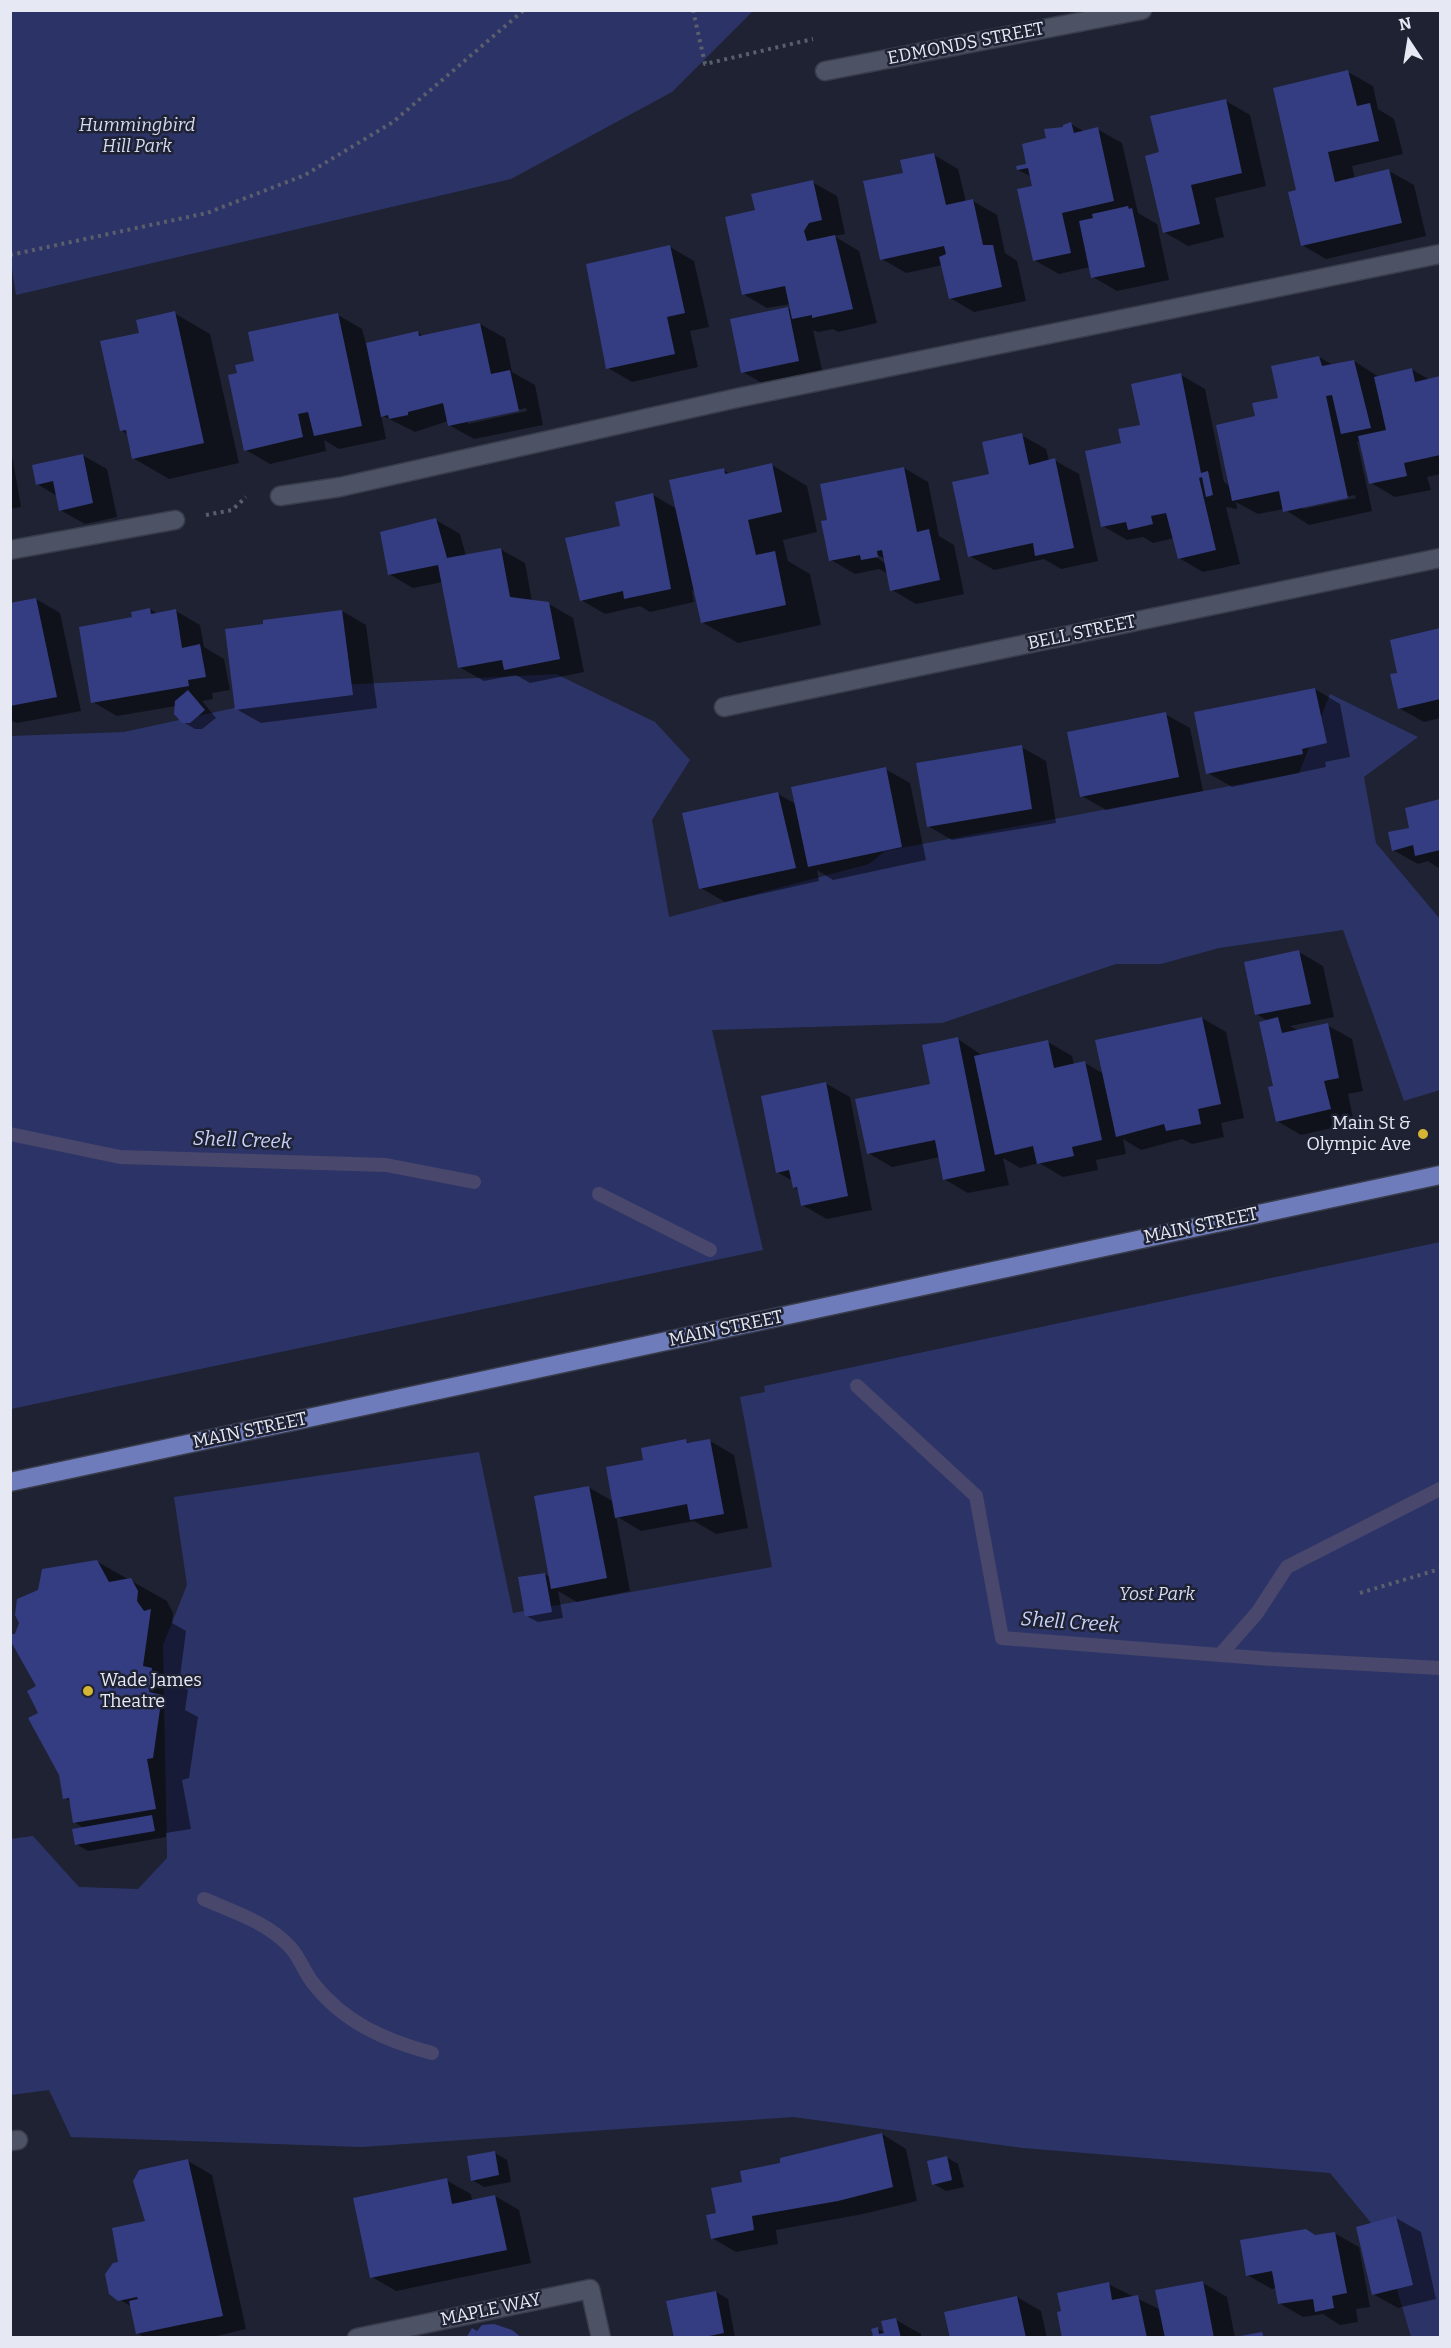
<!DOCTYPE html>
<html>
<head>
<meta charset="utf-8">
<style>
  body { margin:0 }
  #map { position:relative; width:1451px; height:2348px; overflow:hidden; background:#1e2233; font-family:Bitter,serif }
  canvas { display:block }
  .frame { position:absolute; inset:0; border:12px solid #e6e9f4; pointer-events:none }
  .north { position:absolute; left:1379px; top:12px; width:60px; height:60px; -webkit-text-stroke:4px #1e2233; paint-order:stroke; rotate:348deg; font-size:16px; font-weight:700; line-height:24px; text-align:center; color:#e6e9f4 }
  .north::after { content:''; display:block; margin:auto; width:21px; height:27px; background:#e6e9f4; clip-path:polygon(50% 0,100% 100%,50% 72%,0 100%) }
</style>
</head>
<body>
<div id="map">
<canvas width="1451" height="2348"></canvas>
<div class="frame"></div>
<div class="north">N</div>
</div>
<script>
const ctx = document.querySelector('canvas').getContext('2d');
ctx.lineJoin = 'round';
function fillPath(path, color) { ctx.fillStyle = color; ctx.fill(path, 'evenodd'); }
function stroke(path, color, width, dash) { ctx.strokeStyle = color; ctx.lineWidth = width; ctx.lineCap = dash ? 'butt' : 'round'; ctx.setLineDash(dash || []); ctx.stroke(path); }
function write(font, color, halo, rows, align = 'center') {
  ctx.font = font + ' Bitter,serif'; ctx.lineWidth = 5; ctx.setLineDash([]); ctx.textBaseline = 'middle'; ctx.strokeStyle = halo; ctx.fillStyle = color; for (const [text, x, y, turn = 0] of rows) {
    ctx.save(); ctx.translate(x, y); ctx.rotate((+turn || 0) * Math.PI / 180); ctx.textAlign = isNaN(turn) ? turn : align; if (halo) ctx.strokeText(text, 0, 0); ctx.fillText(text, 0, 0); ctx.restore();
  }
}
fillPath(new Path2D(`
  M10,11l1,-1 742,1 -81,81 -161,87 -495,116 -6,-39z
  M556,674l99,48 35,38 -38,60 17,97 200,-53 16,-13 414,-78 31,-79 88,43 -54,40 12,66 64,76v171l-36,11 -61,-171 -124,18 -58,16h-45l-174,59 -230,7 51,220 -752,159 -1,-673 114,-4 216,-47z
  M1440,1242v1095h-29l-30,-102 -51,-62 -307,-25 -230,-31 -431,30 -291,-10 -22,-47 -38,5 -1,-256 23,-3 46,51 59,2 29,-31 -4,-213 24,-60 -13,-88 305,-45 34,161 259,-46 -32,-170 25,-5 -1,-6z`), '#2c3467');
fillPath(new Path2D(`
  M1348,72l25,14 5,23 16,10 9,35 -51,12 3,13 34,-8 25,14 12,51 -100,23 -24,-14 -4,-53z
  M1226,101l24,14 16,71 -51,12 9,39 -36,9 -24,-14 -3,-79z
  M1071,124l14,8 12,-3 25,14 16,70 19,11 12,56 -52,11 -24,-14 -3,-10 -31,7 -25,-14v-73l-2,-10 -14,-7 10,-5 19,-25z
  M934,155l24,14 8,33 7,-1 24,14 8,38 12,8 9,40 -52,11 -24,-14 -7,-33 -37,8 -24,-14 23,-85z
  M812,182l25,14 8,38 -11,2 25,15 18,72 -39,9 -5,-3 -15,3 -5,-2 10,44 -56,12 -24,-14 45,-64 4,3 -2,-7 -23,4 -24,-14 14,-83z
  M670,247l24,14 15,66 -19,4 8,36 -66,15 -24,-14z
  M174,313l36,21 29,129 -70,16 -36,-21 -5,-23 -7,-5 20,-96z
  M338,315l24,14 4,15 52,-11 6,3 56,-12 25,14 7,34 23,13 8,40 -69,14 -25,-14 -1,-4 -33,11 -34,-17 5,24 -47,10 -15,-9 2,11 -56,13 -24,-14 -7,-76zM526,408l1,3 -59,13v-3z
  M1319,357l14,8 21,-4 25,16 32,-8 19,11 10,-2v96l-13,3 4,13 -36,7 -24,-14 -9,-39 -5,-3 15,70 -63,14 -25,-16 -26,5 -22,-12 1,7 -11,-2 14,57 -37,8 -24,-14 -5,-20 -21,5 -10,-6 -16,3 -24,-14 20,-82 19,-18 39,-51 24,14 19,93 6,4 26,-68 24,-19zM1355,495l1,3 -53,11v-3z
  M1021,435l25,14 3,12 5,-1 25,14 19,87 -37,8 -17,-10 -50,11 -24,-14 20,-81z
  M10,444l11,63 -11,2z
  M82,455l25,14 10,48 -32,7 -25,-14 -3,-14 -20,-12z
  M772,465l35,21 10,46 -34,8 5,21 22,13 11,51 -83,18 -36,-21 -7,-32 -3,1 2,11 -44,10 -10,-6 -35,8 -24,-14 40,-73 32,-32 24,14 46,-39 8,4z
  M904,468l24,14 11,54 15,9 10,49 -48,10 -24,-14 -5,-17 -8,-4 -24,5 -24,-14 -2,-38zM872,552l13,7v4l-14,-9z
  M436,520l24,14 6,22 34,-7 25,14 7,38 17,3 24,14 11,54 -54,11 -14,-8 -32,6 -25,-14 -16,-85 -30,6 -24,-14z
  M36,599l24,14 21,98 -64,12 -7,-3v-115z
  M150,609l8,5 18,-3 24,14 4,22 20,12 6,31 -18,3 1,6 -11,2 14,17 -14,11h-7l-12,-7 -7,-16 -59,10 -24,-14 40,-84z
  M342,611l24,14 11,83 -116,15 -25,-14z
  M1440,630v88l-16,4 -25,-14v-34l-7,-33z
  M1315,689l25,15 10,53 -25,5 1,5 -94,20 -24,-14z
  M1165,714l25,14 13,63 -97,19 -24,-14z
  M1021,747l25,14 10,62 -104,17 -24,-14z
  M885,769l25,14 16,77 -93,20 -16,-10 2,11 -94,21 -24,-14 77,-94 18,10z
  M1440,801v68l-12,-8 -10,3 -25,-14 18,-21 -4,-20z
  M1299,952l24,14 11,51 -44,9 9,5 28,-6 25,14 11,52 -15,3 6,29 -53,12 -24,-14 -9,-100 -12,-7z
  M1202,1018l24,14 18,86 -23,5 3,14 -32,7 -10,-5 -41,11 -18,-11 3,15 -30,6 2,10 -35,7 -24,-14 -19,5 -17,-10 6,27 -41,8 -24,-14 -4,-22 -48,10 -24,-14 64,-68 26,-46 25,17 65,-14 24,14 2,9 11,-2 19,11z
  M825,1083l25,14 22,113 -45,9 -25,-14 -3,-14 -5,-4 -1,-6 -16,-9z
  M686,1441l6,3 18,-3 24,14 14,73 -32,6 -22,-13 -53,10 -25,-15 14,75 -53,11 -19,-11 5,27 -25,4 -12,-6 19,-42 6,4 37,-91 26,15 30,-40z
  M96,1561l71,40 6,12 -1,10 14,8 -7,54 9,5 -3,20 13,7 -9,61 -7,2 9,49 -25,4v4l-78,14 -12,-7 9,-15 -11,-7 -3,-20 -6,-4 -4,-23 -21,-61 -2,-27 -22,-52z
  M882,2134l24,15 11,52 -54,13 -87,16 2,14 -42,8 -24,-14 6,-24 25,-31 39,-19z
  M495,2153l12,7 4,22 -27,5 -12,-7z
  M946,2157l12,7 6,23 -18,4 -12,-7z
  M188,2161l24,14 34,154 -38,9h-63l-7,-5 -6,-26 -13,-8 1,-36z
  M446,2180l25,14 1,7 23,-5 24,14 12,53 -135,28 -24,-14z
  M1396,2218l25,14 15,67 -38,9 -25,-14z
  M1334,2233l25,14 11,60 -14,2 2,13 -18,3 -17,-11 -20,3 -24,-14 -3,-15 -4,1 -25,-14 69,-38z
  M1203,2283l24,14 8,41h-171l44,-54 53,26z
  M716,2292l12,7 7,39h-60z
  M1017,2297l24,14 6,27h-96z
  M896,2320l25,14v4h-51l5,-2 3,-7 8,5z`), '#0007');
stroke(new Path2D(`
  M10,1134l110,23 266,8 88,17
  M599,1194l111,56
  M857,1386l119,110 26,142 270,21 168,9
  M1220,1655l37,-42 30,-46 153,-78
  M204,1899c30,13 65,24 87,49 9,10 13,24 22,35 30,39 73,58 119,70`), '#49476c', 14);
fillPath(new Path2D(`
  M1348,70l9,36 13,-3 9,38 -51,11 7,30 54,-13 13,54 -101,23 -13,-54 8,-2 -23,-102z
  M1226,99l16,74 -51,12 9,39 -37,9 -18,-77 14,-4 -9,-36z
  M1071,122l3,11 24,-6 16,74 -52,12 9,40 -38,8 -16,-72 15,-3 -4,-18 -11,2 -1,-4 10,-2 -4,-20 24,-6 -2,-9 19,-2v-2z
  M934,153l12,52 27,-6 10,46h10l9,42 -53,12 -10,-42 7,-3 -2,-8 -64,14 -17,-79 40,-8 -3,-13z
  M813,180l9,40 -13,3 -5,8 3,10 28,-6 18,74 -41,9v-3l-20,4 -7,-33 -43,9 -17,-78 30,-7 -4,-16z
  M1128,206l1,3 3,-1 13,59 -54,11 -12,-57 14,-3 -1,-4z
  M670,245l15,68 -18,4 8,37 -69,15 -20,-105z
  M788,307l11,54 -58,12 -11,-54z
  M175,311l29,132 -72,16 -6,-29 -6,1 -20,-90 39,-8 -3,-13z
  M338,313l24,113 -48,10 -6,-24 -10,2 5,23 -59,14 -16,-76 9,-2 -2,-8 19,-4 -6,-29z
  M480,323l11,51 19,-4 9,41 -71,15 -5,-23 -35,9v3l-19,4 -1,-4 -7,2 -15,-74 52,-12 1,5z
  M1319,356l3,10 32,-6 17,68 -30,6 -9,-39 -6,1 22,102 -65,14 -4,-21 -47,10 -16,-76 39,-9 -3,-13 26,-5 -7,-32z
  M1412,368l3,14 25,-6v79l-36,8 3,13 -38,8 -11,-48 28,-6 -12,-53z
  M1181,373l20,100 7,-2 5,24 -7,2 -4,-20 -3,1 17,72 -38,9 -12,-46 -15,3 2,8 -25,6 -2,-8 -25,5 -16,-76 36,-8 -3,-14 22,-4 -9,-41z
  M1022,433l7,32 26,-7 19,90 -39,8 -2,-13 -65,14 -16,-75 37,-8 -7,-32z
  M83,454l10,49 -34,8 -6,-30 -17,4 -4,-20z
  M772,463l10,49 -34,8 8,35 19,-4 11,54 -85,18 -32,-143 55,-12 1,6z
  M904,467l13,65 12,-3 11,51 -50,11 -8,-41 -5,1 1,6 -17,3 -1,-5 -31,6 -8,-40 6,-1 -7,-36z
  M653,493l18,96 -47,10 -1,-8 -43,10 -15,-63 55,-12 -5,-24z
  M436,518l11,40 54,-10 9,49 39,5 11,57 -56,11 -2,-10 -44,8 -20,-103 -50,10 -8,-43z
  M36,598l21,99 -47,9v-103z
  M150,608l1,6 25,-5 6,39 18,-4 6,33 -18,3 1,6 -98,17 -12,-76 53,-10 -1,-5z
  M342,610l11,85 -118,15 -10,-81 38,-5v-4z
  M1440,628v71l-42,10 -8,-35 7,-1 -7,-33z
  M1315,688l12,55 -25,6 1,5 -97,20 -12,-62z
  M188,690l17,20 -15,13h-8l-8,-9 1,-13z
  M1166,712l13,65 -99,20 -13,-65z
  M1022,745l10,64 -105,18 -11,-64z
  M886,767l16,80 -94,20 -17,-80z
  M778,792l18,76 -97,21 -17,-76z
  M1440,799v51l-25,6 -2,-11 -21,6 -4,-19 21,-4 -4,-20z
  M1299,950l12,54 -56,11 -11,-53z
  M1202,1017l19,87 -23,5 3,15 -35,7 -2,-7 -48,13 -21,-97z
  M1278,1017l4,16 46,-10 11,55 -15,3 7,28 -55,13 -8,-35 5,-1 -14,-64z
  M958,1037l27,134 -42,9 -8,-40 -68,14 -12,-55 75,-15 -8,-39z
  M1048,1040l6,28 31,-7 17,79 -30,7 2,9 -37,8 -4,-18 -38,9 -21,-99z
  M826,1082l22,114 -47,10 -4,-19 -4,1 -4,-18 -13,3 -15,-77z
  M686,1439l1,4 23,-4 14,75 -34,6 -3,-16 -72,14 -9,-51 37,-7 -2,-12z
  M589,1486l18,92 -56,11 -17,-93z
  M97,1560l12,22 22,-4 7,13 -1,10 7,10 7,-2 -8,57 9,2 -3,24 13,3 -9,63 -6,1 9,50 -83,14 -4,-25 -6,1 -4,-24 -31,-57 10,-5 -11,-22 9,-5 -26,-46v-6h5l4,-11 -4,-8 2,-16 21,-9 4,-21z
  M545,1573l7,39 -27,5 -7,-40z
  M152,1815l3,16 -80,14 -3,-16z
  M882,2133l11,54 -55,14 -86,15 2,14 -43,9 -5,-24 10,-2 -5,-25 31,-6 -2,-11 40,-8v-5z
  M495,2151l4,24 -28,6 -4,-25z
  M947,2156l5,24 -20,5 -5,-24z
  M188,2159l35,157 -87,18 -7,-33 9,-2 -1,-2 -19,4 -9,-7 -4,-20 8,-11 5,-1 -6,-34 33,-7 -12,-40 6,-11z
  M447,2178l5,26 43,-9 12,55 -137,28 -17,-80z
  M1396,2216l17,69 -41,10 -16,-68z
  M1306,2229l9,6 20,-3 12,61 -15,3 2,12 -19,4 -2,-13 -35,5 -6,-33 -26,5 -6,-36z
  M1203,2281l11,57h-49l-10,-48z
  M1109,2282l3,18 26,-5 9,43h-85l-5,-26 4,-1 -4,-18z
  M716,2291l8,42 -25,5h-25l-8,-37z
  M1017,2296l9,42h-76l-6,-26z
  M896,2318l5,20h-34l6,-3 -2,-6 7,-2 1,7 5,-1 -3,-12z
  M494,2324l18,6 10,8h-56l6,-10 5,3 5,-6z
  M1262,2332l2,6h-24v-2z`), '#343d82');
const minor = new Path2D(`
  M825,71l317,-61
  M280,496l60,-9 397,-89 703,-144
  M10,550l165,-30
  M724,707l716,-149
  M10,2141l8,-1
  M357,2338l233,-49 11,49`);
const major = new Path2D(`
  M10,1482l1430,-307`);
stroke(minor, '#393c4a', 21);
stroke(major, '#393c4a', 21);
stroke(new Path2D(`
  M693,10l12,54 108,-25
  M10,255l197,-42 98,-38 88,-53 131,-112
  M206,515l26,-5 14,-13
  M1360,1593l80,-24`), '#5a5e6d', 4, [3, 4.5]);
stroke(minor, '#4d5265', 18);
stroke(major, '#6f7cbc', 18);
for (const [x, y, r, color] of [
  [1423,1134,6,"#d5b534"],
  [88,1691,6,"#d5b534"]
]) { const dot = new Path2D(); dot.arc(x, y, r, 0, 2 * Math.PI); ctx.fillStyle = color; ctx.fill(dot); stroke(dot, '#1e2233', 2); }
write('18px', '#e6e9f4', '#1e2233', [
  ["EDMONDS STREET",966,44,-11],
  ["BELL STREET",1082,633,-12],
  ["MAIN STREET",1201,1226,-12],
  ["MAIN STREET",726,1329,-12],
  ["MAIN STREET",250,1431,-12],
  ["MAPLE WAY",491,2310,-12]
]);
write('italic 18px', '#d6dbf0', '#1e2233', [
  ["Hummingbird",137,126],
  ["Hill Park",137,147],
  ["Yost Park",1157,1595]
]);
write('18px', '#e6e9f4', '#1e2233', [
  ["Main St &",1411,1124],
  ["Olympic Ave",1411,1145],
  ["Wade James",100,1681,"left"],
  ["Theatre",100,1702,"left"]
], 'right');
write('italic 20px', '#c8d2fb', '#1e2233', [
  ["Shell Creek",242,1141,2],
  ["Shell Creek",1070,1623,4]
]);
</script>
</body>
</html>
